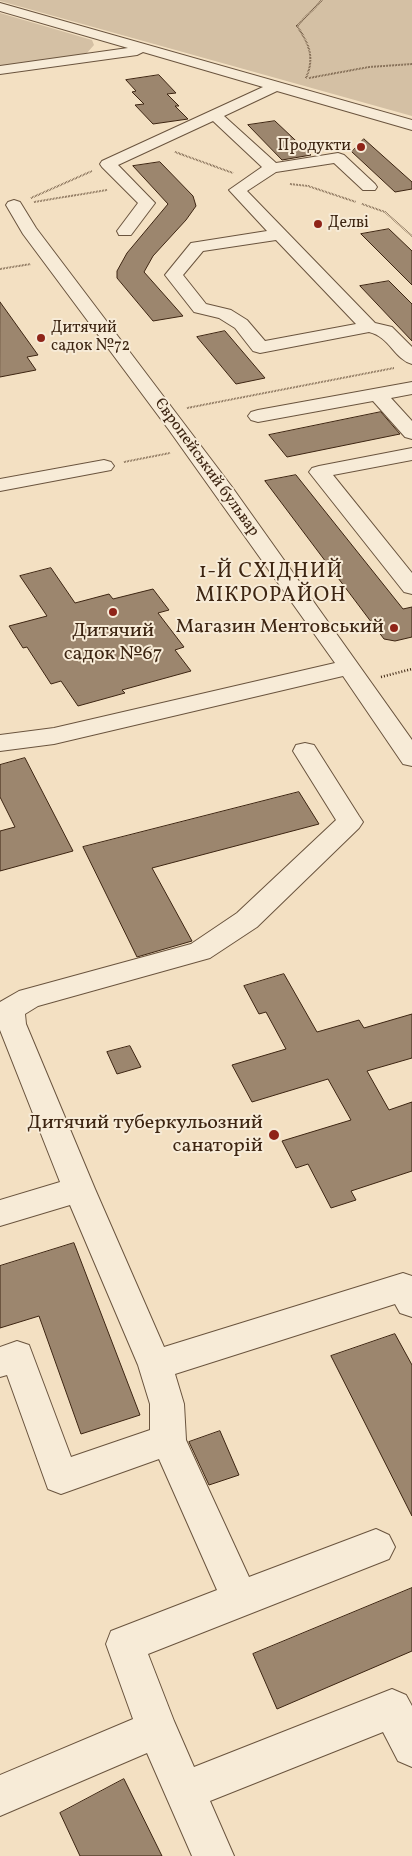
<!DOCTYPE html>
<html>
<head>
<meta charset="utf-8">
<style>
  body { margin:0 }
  canvas { display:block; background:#f3e0c2 }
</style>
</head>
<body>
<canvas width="412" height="1856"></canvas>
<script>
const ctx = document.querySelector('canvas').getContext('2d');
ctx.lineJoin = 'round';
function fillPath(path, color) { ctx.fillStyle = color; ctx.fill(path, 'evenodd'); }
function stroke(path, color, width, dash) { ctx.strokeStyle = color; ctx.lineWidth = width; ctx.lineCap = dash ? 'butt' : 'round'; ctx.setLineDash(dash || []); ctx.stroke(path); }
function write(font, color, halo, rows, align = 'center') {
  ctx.font = font + ' Vollkorn,serif'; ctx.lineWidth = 4; ctx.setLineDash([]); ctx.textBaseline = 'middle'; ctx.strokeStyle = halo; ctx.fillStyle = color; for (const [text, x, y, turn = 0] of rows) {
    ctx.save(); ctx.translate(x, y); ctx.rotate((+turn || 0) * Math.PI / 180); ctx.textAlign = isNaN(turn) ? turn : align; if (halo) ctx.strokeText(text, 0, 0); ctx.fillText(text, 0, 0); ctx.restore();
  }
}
fillPath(new Path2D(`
  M0,0h412v116l-412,-115z
  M0,13l92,27 2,5 -8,9 -86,12z`), '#d4c0a4');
const building = new Path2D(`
  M159,75l17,18 -9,1 12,12h-4l13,13 -35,5 -18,-19 9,-1 -12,-12 4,-1 -10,-11z
  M275,121l36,34 -29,5 -34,-35z
  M364,139l48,43v7l-17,3 -43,-40z
  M160,162l33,34 3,10 -10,14 -33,36 -9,16 39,44 -30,5 -36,-43v-7l10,-18 41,-49 -35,-38z
  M389,229l23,22v34l-51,-51z
  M389,281l23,23v37l-52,-55z
  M0,302l38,53 -11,2 9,13 -36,7z
  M225,331l40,47 -29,6 -39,-47z
  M381,412l19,22 -113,23 -18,-22z
  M296,475l107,134 9,-2v30l-17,4 -11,-2 -119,-158z
  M51,568l24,35 34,-9 4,5 40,-10 16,21 -11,3 26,34 -9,3 16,21 -69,19 3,3 -47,13 -17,-25 -10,3 -24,-37 -4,1 -14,-22 38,-10 -27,-40z
  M25,758l48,93 -73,20v-40l15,-4 -15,-30v-32z
  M299,792l20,32 -167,44 40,73 -55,16 -54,-110z
  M284,974l33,58 42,-12 5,8 48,-14v44l-45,13 22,39 23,-8v69l-61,20 5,9 -25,8 -23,-44 -12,4 -14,-27 69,-21 -23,-41 -76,23 -20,-37 54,-16 -20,-37 -7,2 -15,-28z
  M130,1046l11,21 -24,7 -10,-22z
  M74,1243l66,172 -59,19 -42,-118 -39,12v-62z
  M395,1334l17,31v151l-81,-160z
  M220,1431l19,44 -30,10 -20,-43z
  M412,1588v63l-135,58 -24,-55z
  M124,1779l38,77h-82l-20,-43z`);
fillPath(building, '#9c866e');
stroke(building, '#3d2512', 1);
const minor = new Path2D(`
  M0,3l412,117v10l-135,-39 -53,25 52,47 62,-10 6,2 31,29 2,3 -2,3h-12l-29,-27 -58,9 -29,19 128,132 17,4 20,20v17c-18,-5 -22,-27 -43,-32l-109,21 -7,-2 -18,-23 -16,-10 -25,-6 -29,-37 26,-32 76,-12 -38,-41 33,-23 -49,-46 -95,44 37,38 -24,32h-12l-2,-4 21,-28 -36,-36 -2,-3 2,-3 161,-74 -120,-35 -6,3 -137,19v-8l128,-18 -128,-37zM276,240l80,84 -91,17 -18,-21 -16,-10 -25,-6 -23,-29 20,-24z
  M14,200l6,2 16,26 196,259 180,253v26l-9,-2 -60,-88 -289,68 -54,7v-16l54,-7 281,-65 -166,-233 -146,-196 -17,-29 2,-3z
  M412,382v12l-21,4 21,23v18l-7,-2 -32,-36 -115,21 -7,-2 -3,-4 3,-4 7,-2z
  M412,448v12l-79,15 79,98v21l-8,-2 -95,-120 3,-4 7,-2z
  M104,460l7,2 3,4 -3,4 -111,21v-12z
  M305,743l9,2 45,71 4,6 -4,6 -102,99 -47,31 -172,48 -13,8 1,10 69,165 69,158 239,-74 9,3v41l-12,-4 -5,-9 -220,70 9,30 2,36 63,137 127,-48 13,6 6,12 -6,12 -241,95 26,67 20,46 198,-78 14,6 6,11v61l-14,-6 -15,-29 -173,69 24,55h-42l-45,-103 -147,63v-41l133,-56 -27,-75 5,-13 106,-41 -58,-131 -98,35 -13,-5 -41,-114 -7,2v-30l17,-6 12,4 42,112 79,-27v-26l-12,-39 -68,-160 -70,21v-26l60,-18 -60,-152v-28l19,-11 172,-47 46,-31 99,-93 -43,-69 3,-6z`);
stroke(minor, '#6a543e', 2);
stroke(new Path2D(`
  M306,78c9,-21 3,-34 -9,-52l25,-26
  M309,78l60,-11 43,-3
  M175,152l58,21
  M290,184l18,2 48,16
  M31,198l61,-27
  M34,202l73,-12
  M362,204l23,8 27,24
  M0,269l31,-5
  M187,408l207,-40
  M124,462l46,-9`), '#3d2512', 2, [0.5, 1]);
stroke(new Path2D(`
  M381,677l31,-8`), '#3d2512', 2.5, [1, 2]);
fillPath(minor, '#f7ebd7');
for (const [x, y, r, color] of [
  [361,147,5,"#8f2418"],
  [318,224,5,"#8f2418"],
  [41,338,5,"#8f2418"],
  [113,612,5,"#8f2418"],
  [394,628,5,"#8f2418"],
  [274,1135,6,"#8f2418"]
]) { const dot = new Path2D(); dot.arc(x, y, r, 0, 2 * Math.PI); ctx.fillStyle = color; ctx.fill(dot); stroke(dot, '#f7ebd7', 2); }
write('16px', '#3d2512', '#f7ebd7', [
  ["Продукти",351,147,"right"],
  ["Делві",328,224],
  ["Дитячий",51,329],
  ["садок №72",51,347]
], 'left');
write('16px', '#3d2512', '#f7ebd7', [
  ["Європейський бульвар",206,468,54]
]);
write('20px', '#3d2512', '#f7ebd7', [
  ["Магазин Ментовський",384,628],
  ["Дитячий",113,632,"center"],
  ["садок №67",113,655,"center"],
  ["Дитячий туберкульозний",263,1124],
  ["санаторій",263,1147]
], 'right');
ctx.letterSpacing = '1px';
write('21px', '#3d2512', '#f7ebd7', [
  ["1-Й СХІДНИЙ",271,573],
  ["МІКРОРАЙОН",271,597]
]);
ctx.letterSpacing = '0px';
</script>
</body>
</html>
